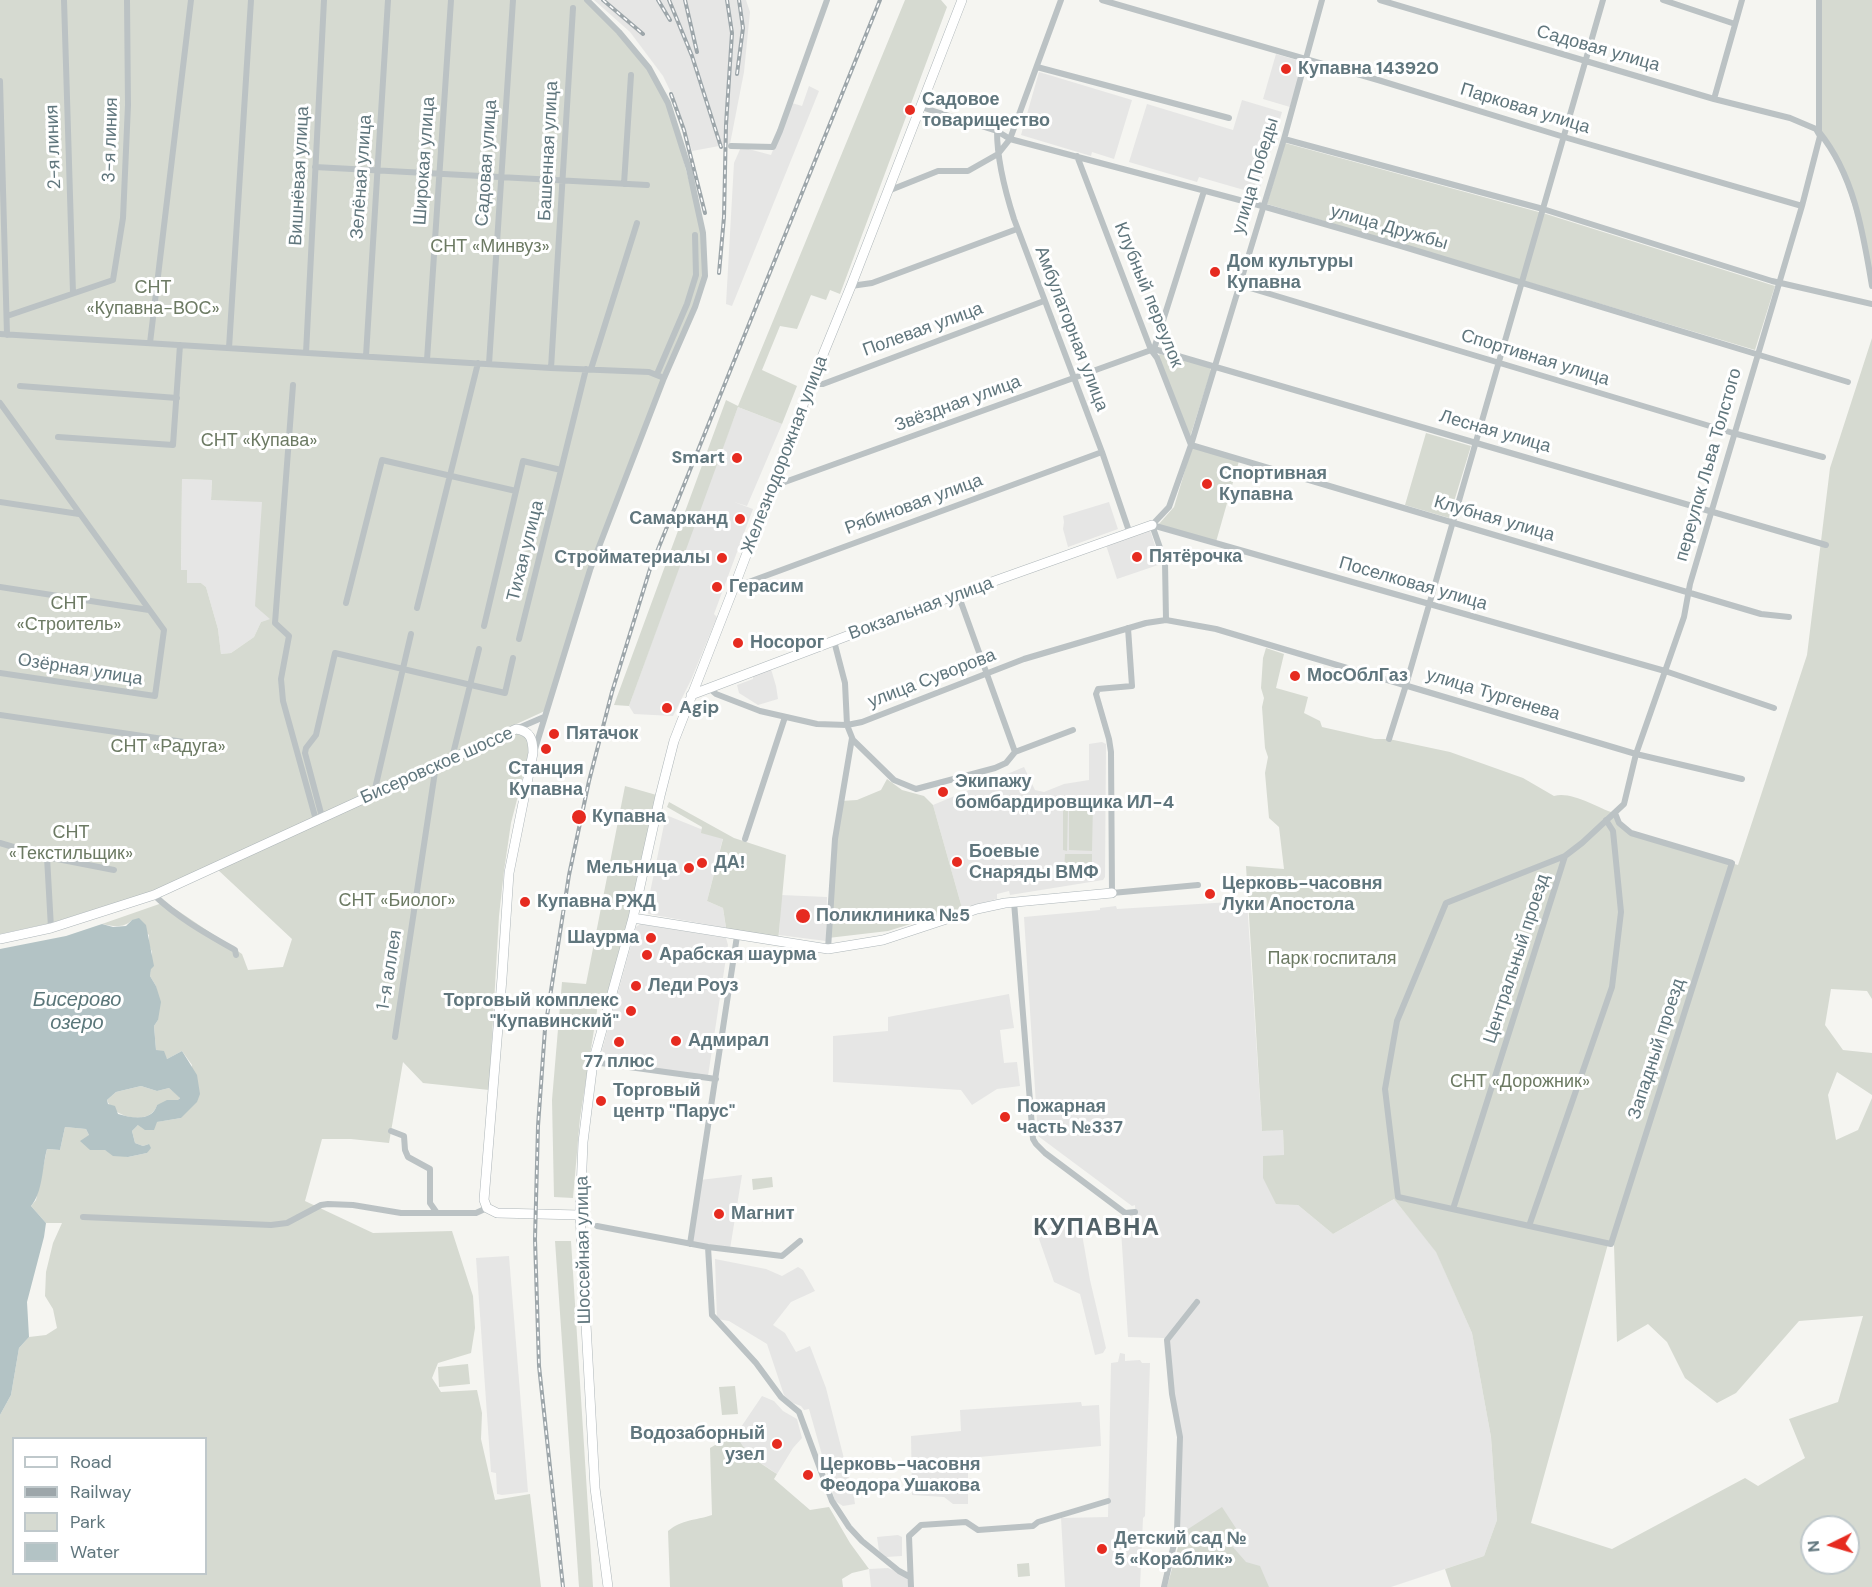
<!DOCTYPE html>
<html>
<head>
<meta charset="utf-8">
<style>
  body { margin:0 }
  #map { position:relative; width:1872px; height:1587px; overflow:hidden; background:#f5f5f1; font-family:"DM Sans",sans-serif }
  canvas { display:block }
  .legend { position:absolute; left:12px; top:1437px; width:195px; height:138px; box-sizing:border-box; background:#fff; border:2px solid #bfc8cb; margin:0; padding:8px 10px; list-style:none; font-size:18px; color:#60767d }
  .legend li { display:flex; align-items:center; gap:12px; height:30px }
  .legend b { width:30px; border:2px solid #bfc8cb }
  .north { position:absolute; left:1800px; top:1515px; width:60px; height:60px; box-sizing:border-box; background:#fff; border:2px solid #bfc8cb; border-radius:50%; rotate:265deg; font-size:16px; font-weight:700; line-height:24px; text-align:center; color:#60767d }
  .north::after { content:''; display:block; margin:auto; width:21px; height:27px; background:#e62b20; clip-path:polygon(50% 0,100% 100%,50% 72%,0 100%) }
</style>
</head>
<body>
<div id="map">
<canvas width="1872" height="1587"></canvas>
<ul class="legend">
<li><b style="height:8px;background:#fff"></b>Road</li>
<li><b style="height:8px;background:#9da6aa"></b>Railway</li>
<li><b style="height:16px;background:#d6dad1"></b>Park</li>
<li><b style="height:16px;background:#b3c3c5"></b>Water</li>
</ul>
<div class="north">N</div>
</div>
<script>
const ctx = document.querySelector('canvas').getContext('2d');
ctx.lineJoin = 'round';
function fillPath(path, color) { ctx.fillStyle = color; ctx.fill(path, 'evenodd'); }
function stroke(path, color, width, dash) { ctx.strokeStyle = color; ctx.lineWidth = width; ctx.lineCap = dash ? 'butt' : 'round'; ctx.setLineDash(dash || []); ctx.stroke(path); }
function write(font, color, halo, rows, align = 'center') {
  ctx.font = font + ' "DM Sans",sans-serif'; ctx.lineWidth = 6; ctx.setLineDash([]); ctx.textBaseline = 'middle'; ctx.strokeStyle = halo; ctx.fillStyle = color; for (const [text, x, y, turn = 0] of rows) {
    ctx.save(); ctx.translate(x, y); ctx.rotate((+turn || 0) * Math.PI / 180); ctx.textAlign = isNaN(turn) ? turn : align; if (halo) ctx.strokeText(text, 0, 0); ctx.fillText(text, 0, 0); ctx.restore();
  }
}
fillPath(new Path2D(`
  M594,0h152l4,12 -6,60 -14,72 -38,7 -15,-46 -14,-29 -33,-44z
  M1276,54l27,8 -13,45 -27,-8z
  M1039,72l93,28 -18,59 -22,-7 -1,4 -70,-21z
  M809,86l10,5 -87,215 -6,-2 8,-141 7,-16 30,8 21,-52 10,3z
  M1242,100l40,12 -24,82 -59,-17 -2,5 -68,-20 18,-58 86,26z
  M738,407l44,17 -35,82 -13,-4 19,7 -39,105 3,3 -26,63 -18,36 -39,-2 -5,-8 77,-215z
  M182,479l30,1 -1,20 51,1 9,118 -10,3 -7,15 -23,16 -10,1 -3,-25 -12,-42 -5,-4h-14v-13h-6z
  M1109,502l9,27 -50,18 -5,-18 1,-7 -1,-6z
  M1150,530l11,34 -44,15 -11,-34z
  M771,669l5,17 2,13 -20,6 -19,-12 -2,-8 16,-6v-4z
  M1102,742l4,2 -1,133 -2,3 -93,15 -1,-4 -12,3v5l-35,9 -29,-103 91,-38 11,23 9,2 20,-8 25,-4v-36z
  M666,815l57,23 -16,63 16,7 3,20 -77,-14 -3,-2z
  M781,895l46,2 -1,44 -47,-6z
  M1247,901l15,230 21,-2 1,26 14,50 35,29 61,-35 42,52 36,82 19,104 6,83 -13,36 -93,31h-224l15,-53 -5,-3 3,-94 -15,-99 -37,-1 -7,-107 -2,-5 17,-4 -1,-16 -3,1 -94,-70 -14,-219 76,-7v-2l16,-2 1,3z
  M640,924l86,14 2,7 -20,131 -97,-14 -5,-4 -4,-8 34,-123z
  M1009,994l5,34 -14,2 4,33 13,-1 3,24 -23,3 -25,16 -11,-15 -128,-8v-46l55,-5v-14z
  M742,1175l-12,74 -40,-5 10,-64z
  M1061,1218l4,6 17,10 8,46 16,68 -3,5 -8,2 -15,-61 -26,-12 -16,-46z
  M509,1256l19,236 -26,3 -5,-1 -1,-21 -5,-1 -15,-214z
  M715,1259l51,10 16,7 16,-9 5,3 12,21 -24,11 -18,23 12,8 11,19 14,-6 16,42 26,102 6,-1 2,7 -6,1 1,7 -12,2 -8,-5 -26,-92 -5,1 -3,-4 -11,-4 -6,-7 -17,-51 -38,-23 -12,-2z
  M1120,1353l5,1v7l15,-1 2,3h8l-5,153 -2,2 -3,69h-75l-4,-69 47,-1 3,-154 7,-1z
  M762,1396l12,5 9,10 14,8 5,19 -9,10 -16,26 -21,-14 -16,-15 -3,-12z
  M1081,1402l1,4 17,-1 2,41 -133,12v46h-15l-9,-7 -32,-2 -1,-59 50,-5 -1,-21z
  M898,1535l4,2v19l-16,1 -7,-6 -2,-14z
  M888,1568l22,9 1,10h-40l-2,-18z`), '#e6e6e5');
fillPath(new Path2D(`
  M0,0h587l62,68 19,35 35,130 2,43 -115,294 -43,140 -394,181 -102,32 -51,11zM182,479l30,1 -1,20 51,2 -7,104 15,13 -9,3 -7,15 -23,16 -10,1 -3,-25 -12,-42 -5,-4h-14v-13h-6z
  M905,0h36l6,7 -107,287 -10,-4 -4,10 -15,-5 -14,34 -17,-3 -18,44 35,16 -15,38 -44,-17 -109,299 -15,-1 112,-305 12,6z
  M1817,0h55v283c-13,-51 -21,-109 -55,-151z
  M1285,143l261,71 229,72 -20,64 -488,-146z
  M1872,338v661l-5,-8 -36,-2 -6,36 18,25 29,3v42l-35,-23 -9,23 8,45 22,-10 14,-32v489h-421l-6,-18 39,-13 13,-36 -6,-83 -19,-104 -36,-81 -42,-53 -61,35 -35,-29 -22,-1 -13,-26v-22l21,-1 -1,-25 -21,1 -16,-265 38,3 -5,-42 -10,-9 -4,-45 3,-16 -3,-9 -3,-41 2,-9 -3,-10 2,-30 3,-10 18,6 -8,34 32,9 -4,16 16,8 2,6 53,12h14l61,13 73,26 31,18c18,-5 43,12 60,17l5,10 17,12 102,30 69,-210 23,-187zM1608,1244l6,1 3,97 31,-18 19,18 18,36 32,25 19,-10 63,-72 64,-5 -25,86 -49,17 16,39 -47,28 -13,-8 -133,71 -81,-26zM1812,1527h36v36h-36z
  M1160,354l50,13 1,4 -21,66 -32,-81z
  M1426,433l45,13 -22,72 -44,-13z
  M1192,447l47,14 -23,81 -58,-17 16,-18z
  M516,733l11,5 2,15 -18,70 -7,48 -5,45 -10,174 -66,-7 -20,-21 -14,81 -38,-4h-29l-17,62 68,32 79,-2 21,65 2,32 -4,25 -33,10 -6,15 9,14 36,-2 5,23 -1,26 14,61 35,-6 11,93h-541v-172l11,-20 8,-47 10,-11 17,-2 11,-7 -4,-19 -8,-13 1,-24 7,-29 9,-20h-16l-15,-17 5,-6 11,-51 13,1 5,-23 21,2 3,6 1,15h15l23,7 19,-4 2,-9 -6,2 -8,-3 -3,-12 6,-6 43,-7 11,-53 -10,-14 -15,8 -11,-9 -2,-24 4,-6 -2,-34 -6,-10 2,-24 -3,-7v-10l-17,-15c-9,9 -19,6 -30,4l63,-22 77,52 6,16 35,-3 9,-28 -75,-70zM14,1438h192v136h-192z
  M887,779l15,11 22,6 9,9 29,103 -74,23 -60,7 13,-137 16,-1 24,-10z
  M625,786l35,10 -50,203 -14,3 1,9 -17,107 -7,80 -19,-1 -2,-97 10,-118 24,2z
  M669,802l65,36 52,17 -8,87 -51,-8 -4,-26 -16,-7 16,-62 -22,-6 1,-6 -35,-20z
  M1069,803h24l-1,48 -23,-1z
  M1063,809h5l-1,42 -4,-1z
  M1065,854h27v17h-28z
  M141,1086l16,5 12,-3 11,9 -2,4 -21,4c-6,21 -43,14 -50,-5l9,-8z
  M772,1177l1,10 -20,3 -1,-11z
  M555,1241h16l22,346h-14z
  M468,1364l2,20 -31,3 -1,-20z
  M735,1386l3,28 -16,1 -3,-28z
  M736,1433c7,20 24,30 41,41l-3,5 36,31 19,-3 21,36 19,26 -17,4 -10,6 1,8h-173l-2,-56c15,-12 26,-10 44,-16l-2,-67z
  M1222,1507l21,32 -11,7 14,16 14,4 9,21h-102l15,-54z
  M1029,1563l1,13 -12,1 -1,-13z`), '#d6dad1');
fillPath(new Path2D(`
  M139,918l7,7 8,41 -3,3 -1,7 6,10 5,16 -3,18 -4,6 2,24 8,1 3,8 15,-8 15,24 3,19 -3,8 -16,16 -24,4 -3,8h-9l-7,-5 -6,6 3,12 8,3 6,-2 2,4 -4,5 -19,4 -15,-1 -8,-6h-15l-10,-9 9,-6 -3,-6 -21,-2 -5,23 -13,-1c-5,18 -4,43 -16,57l15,17 -2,14 -17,65 2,35 -10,11 -8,47 -11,20v-466l66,-13 36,-12 11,3 13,-1 6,-6zM141,1086l16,5 12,-3 11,10 -2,2h-11l-10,5c-5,17 -25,13 -39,9l-3,-8 -7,-2 -1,-4 9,-8z`), '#b3c3c5');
const secondary = new Path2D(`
  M691,695l267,-101 194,-69
  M633,918l195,31 55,-9 94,-31 28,-6 107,-10
  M0,939l51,-11 103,-33 362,-166c15,2 17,11 17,24l-24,120 -7,105 -18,222 3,8 10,5 83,2
  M608,1587l-13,-99 -15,-273 3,-73 10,-80 40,-144 27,-122 14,-55 62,-159 75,-198 40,-98 111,-286`);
stroke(secondary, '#aeb6b9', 10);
stroke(new Path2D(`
  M64,0l9,293
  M1102,0l276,80 186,57 238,69
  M1380,0l334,99 76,19 26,11 4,7 -18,70 -112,378 -6,33 -48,137 -12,50 -42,39 -17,13 -119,47 -49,118 -12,68 13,108 213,47 121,-381 -101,-30 -12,-10 -4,-10
  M1663,0l72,24
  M1819,0v132c35,43 44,100 53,154
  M1037,67l192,51
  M0,81l7,254
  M1714,99l28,-99
  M921,107l76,24 13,8 252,67 139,40 447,136
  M997,131c0,30 8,60 17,88l88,233 28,82
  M1284,139l259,70 229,72 100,23
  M731,146l42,1 7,-16 47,-131
  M1077,156l74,194 6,8 34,87 570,169 28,3
  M315,167l332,18
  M624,184l7,-109
  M888,191l50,-20h30l30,-17 12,-15 51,-139
  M1240,285l493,148 90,24
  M851,286l21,-3 145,-54
  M7,316l106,-36 10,-62 5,-113 -1,-105
  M0,334l551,34 98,4 15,6
  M150,343l41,-343
  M229,348l22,-348
  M1154,349l672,196
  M1154,349l50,-158
  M306,353l18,-353
  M366,356l22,-356
  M427,360l24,-360
  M489,364l24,-364
  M551,368l22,-360
  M591,369l46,-146
  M657,374l30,-70 9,-29 -1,-40
  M811,384h12l221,-83
  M293,385l-18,238 14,13 -8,43 2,22 33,119
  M20,386l157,12
  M0,403l164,227 -9,66 -155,-23
  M58,437l115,8 7,-100
  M771,487l383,-138
  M0,502l79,12
  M1152,525l513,146 109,37
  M1152,525l17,-18 22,-62 93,-306 38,-139
  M1152,525l13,37 1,58
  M736,582l10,1 356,-131
  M0,587l149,23
  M958,594l57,158
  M346,603l36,-143 134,31 7,-30 38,9 25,-101
  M417,608l61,-245
  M484,626l32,-135
  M1128,628l4,58 -34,3 -2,5 13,45 2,13 1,141 86,-8
  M519,639l42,-169
  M834,641l11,42 2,42 6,15 41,40 22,9 79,-21 11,-5 9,-11 58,-22
  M709,688l7,6 44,17 57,13 30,1 15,-3 162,-63 122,-36 20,-3 50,9 420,125 106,25
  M0,715l204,30
  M516,729l28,-12
  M1389,739l17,-54 197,-685
  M535,749l55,-179 74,-192 31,-71 10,-31 -2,-43 -14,-64 -21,-66 -19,-35 -30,-36 -32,-32
  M452,758l27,-109
  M374,793l37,-159
  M322,817l-17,-64 1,-5 10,-13 19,-82 170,40 8,-35
  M745,839l40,-122
  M0,843l47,14 4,71
  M47,857l67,13
  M154,895c24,23 53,39 81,55l1,5
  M1014,902l19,237 3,5 9,9 80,60 10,-1
  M828,949l7,-110 17,-101
  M395,1037l41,-272
  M593,1062l123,17
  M391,1131l13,5 1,14 3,7 22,12v34l7,10h39l11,-5
  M1453,1209l112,-353
  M83,1217l188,8 16,-2 34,-18 7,-1 25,1 48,8h36
  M597,1226l111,21 74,9 18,-15
  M1529,1226l83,-239 9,-75 -8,-81 -7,-11
  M690,1244l47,-308
  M708,1247l4,68 44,48 25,34 18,15 33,89 17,26 13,14 37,30 11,6
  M911,1587l-2,-51 12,-11 45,-3 12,8 55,-4 5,-4 70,-21
  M1164,1587l13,-56 3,-94 -8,-43 -5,-54 30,-38`), '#bbc2c4', 6);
stroke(secondary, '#fff', 9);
const rail = new Path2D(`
  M603,0l40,34
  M658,0l12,20
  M669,0l23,56 29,91
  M685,0l12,52
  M737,74l6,-46 -4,-28
  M671,94l13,36 21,83
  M719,273l5,-56 2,-92 6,-92 -5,-33
  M563,1587l-24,-221 -4,-127 3,-113 7,-97 24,-154 20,-94 23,-89 38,-123 230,-569`);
stroke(rail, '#9da6aa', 4);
stroke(rail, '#fff', 1.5, [4.5]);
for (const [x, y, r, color] of [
  [1286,69,6,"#e62b20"],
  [910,110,6,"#e62b20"],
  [1215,272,6,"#e62b20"],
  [737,458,6,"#e62b20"],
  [1207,484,6,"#e62b20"],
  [740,519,6,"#e62b20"],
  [1137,557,6,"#e62b20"],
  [722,558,6,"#e62b20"],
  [717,587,6,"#e62b20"],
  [738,643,6,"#e62b20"],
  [1295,676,6,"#e62b20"],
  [667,708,6,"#e62b20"],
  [554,734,6,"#e62b20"],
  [546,749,6,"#e62b20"],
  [943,792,6,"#e62b20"],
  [579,817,8,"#e62b20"],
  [957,862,6,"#e62b20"],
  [702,863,6,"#e62b20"],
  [689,868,6,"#e62b20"],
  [1210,894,6,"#e62b20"],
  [525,902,6,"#e62b20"],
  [803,916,8,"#e62b20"],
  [651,938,6,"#e62b20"],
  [647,955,6,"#e62b20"],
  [636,986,6,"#e62b20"],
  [631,1011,6,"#e62b20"],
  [676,1041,6,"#e62b20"],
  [619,1042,6,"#e62b20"],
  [601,1101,6,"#e62b20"],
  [1005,1117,6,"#e62b20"],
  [719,1214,6,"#e62b20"],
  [777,1444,6,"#e62b20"],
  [808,1475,6,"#e62b20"],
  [1102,1549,6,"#e62b20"]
]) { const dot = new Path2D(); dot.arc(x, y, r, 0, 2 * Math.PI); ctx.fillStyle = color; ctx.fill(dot); stroke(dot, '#fff', 2); }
write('18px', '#60767d', '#fff', [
  ["Садовая улица",1598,49,16],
  ["Парковая улица",1525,109,17],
  ["3-я линия",111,140,-88],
  ["2-я линия",54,147,-92],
  ["Башенная улица",549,151,-87],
  ["Широкая улица",425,161,-86],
  ["Садовая улица",487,163,-86],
  ["Вишнёвая улица",300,176,-87],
  ["улица Победы",1256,176,-73],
  ["Зелёная улица",362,177,-86],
  ["улица Дружбы",1389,228,16],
  ["Клубный переулок",1148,295,68],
  ["Амбулаторная улица",1071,329,69],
  ["Полевая улица",923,330,-20],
  ["Спортивная улица",1535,358,17],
  ["Звёздная улица",958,404,-20],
  ["Лесная улица",1495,432,16],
  ["Железнодорожная улица",785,455,-69],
  ["переулок Льва Толстого",1709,465,-74],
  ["Рябиновая улица",914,505,-20],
  ["Клубная улица",1494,519,16],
  ["Тихая улица",526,551,-76],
  ["Поселковая улица",1413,584,16],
  ["Вокзальная улица",921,609,-20],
  ["Озёрная улица",80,670,9],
  ["улица Суворова",932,679,-21],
  ["улица Тургенева",1493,695,17],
  ["Бисеровское шоссе",437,766,-24],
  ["Центральный проезд",1517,959,-72],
  ["1-я аллея",390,970,-81],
  ["Западный проезд",1657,1049,-72],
  ["Шоссейная улица",584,1250,-91]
]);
write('bold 18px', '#60767d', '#fff', [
  ["Купавна 143920",1298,69],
  ["Садовое",922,100],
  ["товарищество",922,121],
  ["Дом культуры",1227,262],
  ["Купавна",1227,283],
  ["Smart",725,458,"right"],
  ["Спортивная",1219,474],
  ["Купавна",1219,495],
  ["Самарканд",728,519,"right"],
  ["Пятёрочка",1149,557],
  ["Стройматериалы",710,558,"right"],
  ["Герасим",729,587],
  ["Носорог",750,643],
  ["МосОблГаз",1307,676],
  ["Agip",679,708],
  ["Пятачок",566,734],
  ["Станция",546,769,"center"],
  ["Купавна",546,790,"center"],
  ["Экипажу",955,782],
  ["бомбардировщика ИЛ-4",955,803],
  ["Купавна",592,817],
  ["Боевые",969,852],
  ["Снаряды ВМФ",969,873],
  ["ДА!",714,863],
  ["Мельница",677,868,"right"],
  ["Церковь-часовня",1222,884],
  ["Луки Апостола",1222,905],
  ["Купавна РЖД",537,902],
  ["Поликлиника №5",816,916],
  ["Шаурма",639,938,"right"],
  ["Арабская шаурма",659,955],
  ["Леди Роуз",648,986],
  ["Торговый комплекс",619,1001,"right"],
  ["\"Купавинский\"",619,1022,"right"],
  ["Адмирал",688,1041],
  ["77 плюс",619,1062,"center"],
  ["Торговый",613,1091],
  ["центр \"Парус\"",613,1112],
  ["Пожарная",1017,1107],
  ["часть №337",1017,1128],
  ["Магнит",731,1214],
  ["Водозаборный",765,1434,"right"],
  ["узел",765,1455,"right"],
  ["Церковь-часовня",820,1465],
  ["Феодора Ушакова",820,1486],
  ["Детский сад №",1114,1539],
  ["5 «Кораблик»",1114,1560]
], 'left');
write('18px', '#6c7a63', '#fff', [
  ["СНТ «Минвуз»",490,247],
  ["СНТ",153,288],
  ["«Купавна-ВОС»",153,309],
  ["СНТ «Купава»",259,441],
  ["СНТ",69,604],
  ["«Строитель»",69,625],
  ["СНТ «Радуга»",168,747],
  ["СНТ",71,833],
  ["«Текстильщик»",71,854],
  ["СНТ «Биолог»",397,901],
  ["Парк госпиталя",1332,959],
  ["СНТ «Дорожник»",1520,1082]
]);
write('italic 20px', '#5a7679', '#fff', [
  ["Бисерово",77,1001],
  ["озеро",77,1024]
]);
ctx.letterSpacing = '1.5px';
write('bold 24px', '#526268', '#fff', [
  ["КУПАВНА",1097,1229]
]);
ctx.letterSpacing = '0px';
</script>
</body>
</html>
